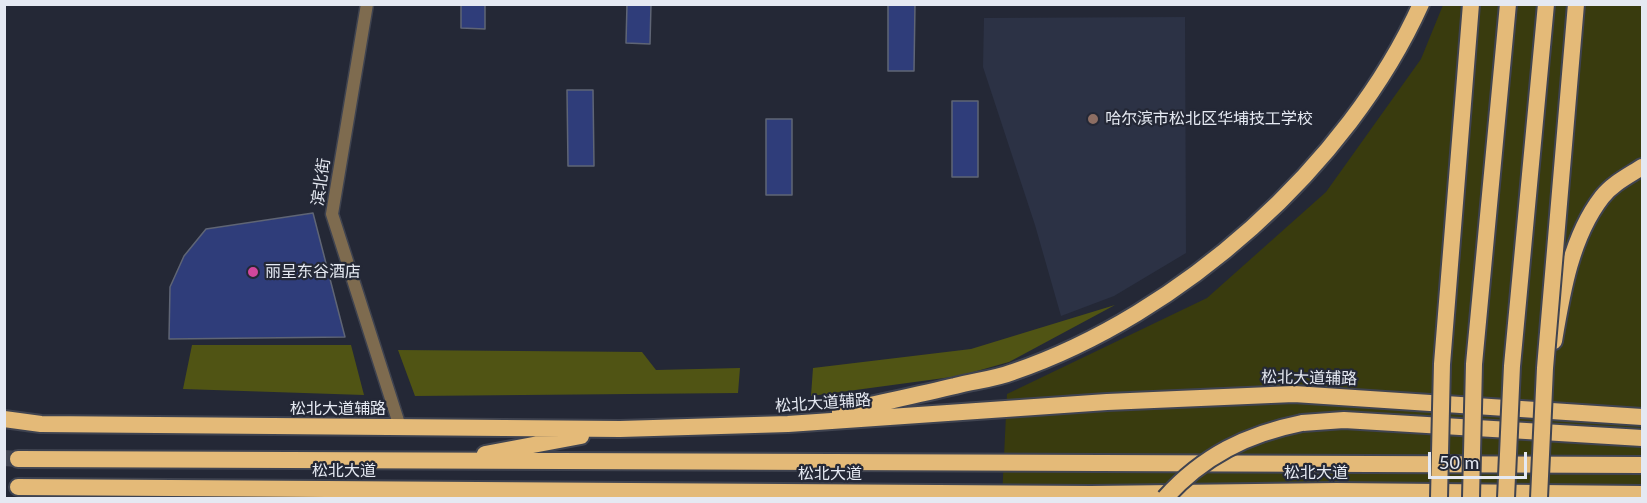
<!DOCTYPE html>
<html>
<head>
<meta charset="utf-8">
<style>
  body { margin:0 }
  #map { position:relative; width:1647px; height:503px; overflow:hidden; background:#242836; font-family:Lato,sans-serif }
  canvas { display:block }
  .frame { position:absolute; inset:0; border:6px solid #e5e9f2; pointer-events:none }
  .scale { position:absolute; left:1428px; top:452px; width:99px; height:27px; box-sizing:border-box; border:3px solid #e5e9f2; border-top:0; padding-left:8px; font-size:18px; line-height:21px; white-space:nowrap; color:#e5e9f2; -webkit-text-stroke:4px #242836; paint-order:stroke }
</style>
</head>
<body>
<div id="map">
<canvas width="1647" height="503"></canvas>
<div class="frame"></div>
<div class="scale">50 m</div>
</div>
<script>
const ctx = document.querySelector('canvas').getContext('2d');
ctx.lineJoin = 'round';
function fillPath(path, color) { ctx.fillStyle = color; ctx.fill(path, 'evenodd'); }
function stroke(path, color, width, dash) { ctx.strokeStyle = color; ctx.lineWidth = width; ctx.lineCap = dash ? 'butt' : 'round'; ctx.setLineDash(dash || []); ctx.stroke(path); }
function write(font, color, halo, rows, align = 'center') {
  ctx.font = font + ' Lato,"Noto Sans SC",sans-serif'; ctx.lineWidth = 4.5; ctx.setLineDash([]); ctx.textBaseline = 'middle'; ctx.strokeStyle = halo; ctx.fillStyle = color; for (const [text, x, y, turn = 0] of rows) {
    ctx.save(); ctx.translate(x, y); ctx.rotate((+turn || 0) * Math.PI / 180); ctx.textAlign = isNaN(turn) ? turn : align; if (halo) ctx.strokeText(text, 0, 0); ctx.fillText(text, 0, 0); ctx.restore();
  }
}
fillPath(new Path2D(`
  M1185,17l1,236 -72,43 -53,20 -26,-91 -52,-158 1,-49z`), '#2c3245');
fillPath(new Path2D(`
  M1443,5h199v493h-640l5,-104 200,-96 119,-106 95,-133z`), '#393b0e');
fillPath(new Path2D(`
  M1115,305l-106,57 -50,14 -148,20 2,-28 158,-19z
  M192,345h159l13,50 -181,-6z
  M398,350l244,2 14,18 84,-2 -2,25 -323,3z`), '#505414');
const building = new Path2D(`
  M461,4h24v25l-24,-1z
  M627,4h24l-1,40 -24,-1z
  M888,4h27l-1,67h-26z
  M567,90h26l1,76h-26z
  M952,101h26v76h-26z
  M766,119h26v76h-26z
  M313,213l32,124 -176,2 1,-52 14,-31 22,-27z`);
fillPath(building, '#2f3d7a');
stroke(building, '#5f6575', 1.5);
stroke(new Path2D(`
  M4,458l14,1`), '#414552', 16, [16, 8]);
const tertiary = new Path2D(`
  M367,4l-35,210 68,213`);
const trunk = new Path2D(`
  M1554,341c8,-48 17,-104 48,-144 10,-13 26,-21 40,-30
  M840,412c39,-9 77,-17 115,-26 19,-5 40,-7 58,-14 167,-57 335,-206 408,-368
  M4,419l37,5 579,5 168,-5 319,-22 187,-8 348,23
  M1302,423l42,-3 298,18
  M485,454l96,-18
  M18,459l1624,6
  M18,487l1073,7 246,-3 305,3`);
stroke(tertiary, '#3f4350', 15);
stroke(trunk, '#3f4350', 20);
stroke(tertiary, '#7e6b4f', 12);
stroke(trunk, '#e4ba78', 16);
const trunkBridge = new Path2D(`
  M1165,498c38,-42 82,-64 137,-75
  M1439,498l3,-134 29,-360
  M1471,498l3,-134 34,-360
  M1506,498l6,-132 34,-362
  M1539,498l6,-130 31,-364`);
stroke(trunkBridge, '#3f4350', 20, []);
stroke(trunkBridge, '#e4ba78', 16);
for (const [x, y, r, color] of [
  [1093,119,6,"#8d6e63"],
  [253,272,6,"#d1479c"]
]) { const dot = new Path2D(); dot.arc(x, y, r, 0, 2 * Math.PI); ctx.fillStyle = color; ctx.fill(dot); stroke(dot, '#242836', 2); }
write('16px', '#e5e9f2', '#242836', [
  ["哈尔滨市松北区华埔技工学校",1105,119],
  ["丽呈东谷酒店",265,272]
], 'left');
write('16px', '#e5e9f2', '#242836', [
  ["滨北街",321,182,-82],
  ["松北大道辅路",1309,378,1],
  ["松北大道辅路",823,403,-4],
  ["松北大道辅路",338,409],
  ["松北大道",344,471],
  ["松北大道",1316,473],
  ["松北大道",830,474]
]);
</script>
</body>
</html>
